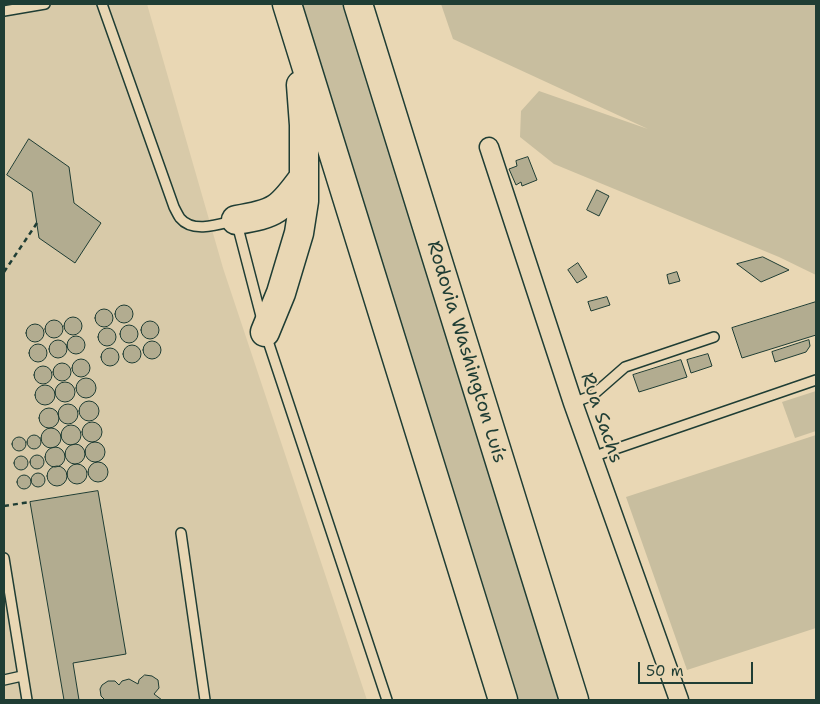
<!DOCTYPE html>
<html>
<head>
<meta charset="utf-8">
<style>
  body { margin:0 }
  #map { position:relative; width:820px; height:704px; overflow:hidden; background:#e9d7b4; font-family:"Shantell Sans",sans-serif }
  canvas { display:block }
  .frame { position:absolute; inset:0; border:5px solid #1f3d34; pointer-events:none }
  .scale { position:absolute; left:638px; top:662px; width:115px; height:22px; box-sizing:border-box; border:2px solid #1f3d34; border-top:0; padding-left:6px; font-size:15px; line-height:18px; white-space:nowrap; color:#1f3d34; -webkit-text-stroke:4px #e9d7b4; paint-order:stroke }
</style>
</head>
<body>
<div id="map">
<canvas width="820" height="704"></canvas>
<div class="frame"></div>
<div class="scale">50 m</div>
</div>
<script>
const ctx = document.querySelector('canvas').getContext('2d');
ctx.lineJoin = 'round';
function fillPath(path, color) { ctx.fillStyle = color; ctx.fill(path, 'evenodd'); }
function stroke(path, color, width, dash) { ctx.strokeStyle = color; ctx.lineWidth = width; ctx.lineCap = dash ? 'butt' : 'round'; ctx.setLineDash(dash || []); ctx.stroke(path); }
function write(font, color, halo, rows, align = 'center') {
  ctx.font = font + ' "Shantell Sans",sans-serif'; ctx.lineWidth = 4; ctx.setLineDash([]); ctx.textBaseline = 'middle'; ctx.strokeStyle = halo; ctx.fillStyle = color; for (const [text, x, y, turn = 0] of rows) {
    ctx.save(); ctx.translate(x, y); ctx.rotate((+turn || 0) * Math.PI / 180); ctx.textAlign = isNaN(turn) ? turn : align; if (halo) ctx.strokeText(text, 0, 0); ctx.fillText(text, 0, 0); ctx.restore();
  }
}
fillPath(new Path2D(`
  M4,4h143l76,264 144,432h-363z`), '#d8caa9');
fillPath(new Path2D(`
  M297,4h51l218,696h-51z
  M441,4h375v271l-37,-18 -225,-93 -34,-27 1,-26 18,-20 109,38 -195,-90z
  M816,391v40l-21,7 -13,-36z
  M816,435v193l-129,42 -61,-173z`), '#c8be9f');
const building = new Path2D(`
  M29,139l40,28 5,36 27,20 -26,40 -36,-25 -7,-46 -25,-17z
  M528,157l9,23 -15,6 -1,-4 -5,3 -7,-16 8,-3 -1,-5z
  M597,190l12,6 -10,20 -12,-6z
  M763,257l26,13 -28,12 -24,-18z
  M578,263l9,14 -10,6 -9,-13z
  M677,272l3,9 -11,3 -2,-9z
  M607,297l3,8 -19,6 -3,-9z
  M816,302v33l-74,23 -10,-30z
  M115 314a9 9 0 1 1 18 0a9 9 0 1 1-18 0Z
  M95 318a9 9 0 1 1 18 0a9 9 0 1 1-18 0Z
  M64 326a9 9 0 1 1 18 0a9 9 0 1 1-18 0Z
  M45 329a9 9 0 1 1 18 0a9 9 0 1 1-18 0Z
  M141 330a9 9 0 1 1 18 0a9 9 0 1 1-18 0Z
  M26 333a9 9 0 1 1 18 0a9 9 0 1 1-18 0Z
  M120 334a9 9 0 1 1 18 0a9 9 0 1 1-18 0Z
  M98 337a9 9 0 1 1 18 0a9 9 0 1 1-18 0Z
  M67 345a9 9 0 1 1 18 0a9 9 0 1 1-18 0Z
  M49 349a9 9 0 1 1 18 0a9 9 0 1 1-18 0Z
  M809,340l1,6 -4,6 -31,10 -3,-10z
  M143 350a9 9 0 1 1 18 0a9 9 0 1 1-18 0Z
  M29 353a9 9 0 1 1 18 0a9 9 0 1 1-18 0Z
  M123 354a9 9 0 1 1 18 0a9 9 0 1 1-18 0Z
  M101 357a9 9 0 1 1 18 0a9 9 0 1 1-18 0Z
  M708,354l4,12 -21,7 -4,-13z
  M72 368a9 9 0 1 1 18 0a9 9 0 1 1-18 0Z
  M681,360l6,17 -48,15 -6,-17z
  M53 372a9 9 0 1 1 18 0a9 9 0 1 1-18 0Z
  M34 375a9 9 0 1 1 18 0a9 9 0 1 1-18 0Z
  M76 388a10 10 0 1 1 20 0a10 10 0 1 1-20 0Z
  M55 392a10 10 0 1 1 20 0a10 10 0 1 1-20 0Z
  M35 395a10 10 0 1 1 20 0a10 10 0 1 1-20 0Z
  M79 411a10 10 0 1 1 20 0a10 10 0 1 1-20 0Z
  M58 414a10 10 0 1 1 20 0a10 10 0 1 1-20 0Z
  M39 418a10 10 0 1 1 20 0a10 10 0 1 1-20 0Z
  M82 432a10 10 0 1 1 20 0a10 10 0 1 1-20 0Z
  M61 435a10 10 0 1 1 20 0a10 10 0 1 1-20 0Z
  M41 438a10 10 0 1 1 20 0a10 10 0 1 1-20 0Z
  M27 442a7 7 0 1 1 14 0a7 7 0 1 1-14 0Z
  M12 444a7 7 0 1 1 14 0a7 7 0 1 1-14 0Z
  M85 452a10 10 0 1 1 20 0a10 10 0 1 1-20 0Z
  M65 454a10 10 0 1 1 20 0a10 10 0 1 1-20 0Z
  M45 457a10 10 0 1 1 20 0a10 10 0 1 1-20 0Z
  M30 462a7 7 0 1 1 14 0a7 7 0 1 1-14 0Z
  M14 463a7 7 0 1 1 14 0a7 7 0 1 1-14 0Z
  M88 472a10 10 0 1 1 20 0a10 10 0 1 1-20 0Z
  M67 474a10 10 0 1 1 20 0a10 10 0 1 1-20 0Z
  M47 476a10 10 0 1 1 20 0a10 10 0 1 1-20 0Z
  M31 480a7 7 0 1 1 14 0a7 7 0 1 1-14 0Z
  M17 482a7 7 0 1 1 14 0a7 7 0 1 1-14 0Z
  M98,491l28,163 -53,9 6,37h-15l-34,-198z
  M145,675l7,1 6,4 1,8 -5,6 8,6h-57l-4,-4 -1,-7 2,-4 6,-4h7l4,4 3,-4 7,-2 9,5 1,-4z`);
fillPath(building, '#b2ac90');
stroke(building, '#1f3d34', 1);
const service = new Path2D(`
  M102,4l72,203c2,4 4,8 6,11 13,16 40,6 56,2l26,100
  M4,11l41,-7
  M266,335l121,365
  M573,403l20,-8 32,-28 89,-30
  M592,457l224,-77
  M181,533l24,167
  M4,558l23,142
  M4,680l18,-4`);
const minor = new Path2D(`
  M489,147l84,256 106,297`);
const motorway = new Path2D(`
  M287,4l216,696
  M358,4l216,696
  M236,220c40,-6 45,-11 68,-43
  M265,332l16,-39 18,-60 5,-32v-76l-3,-40`);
stroke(service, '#1f3d34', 12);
stroke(minor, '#1f3d34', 21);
stroke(motorway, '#1f3d34', 31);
stroke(new Path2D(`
  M4,272l33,-49
  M4,506l26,-4`), '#1f3d34', 2.5, [5, 4]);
stroke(service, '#e9d7b4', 9);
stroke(minor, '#e9d7b4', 18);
stroke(motorway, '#e9d7b4', 28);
write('19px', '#1f3d34', '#e9d7b4', [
  ["Rodovia Washington Luís",466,352,73],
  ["Rua Sachs",601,418,71]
]);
</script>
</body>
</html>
